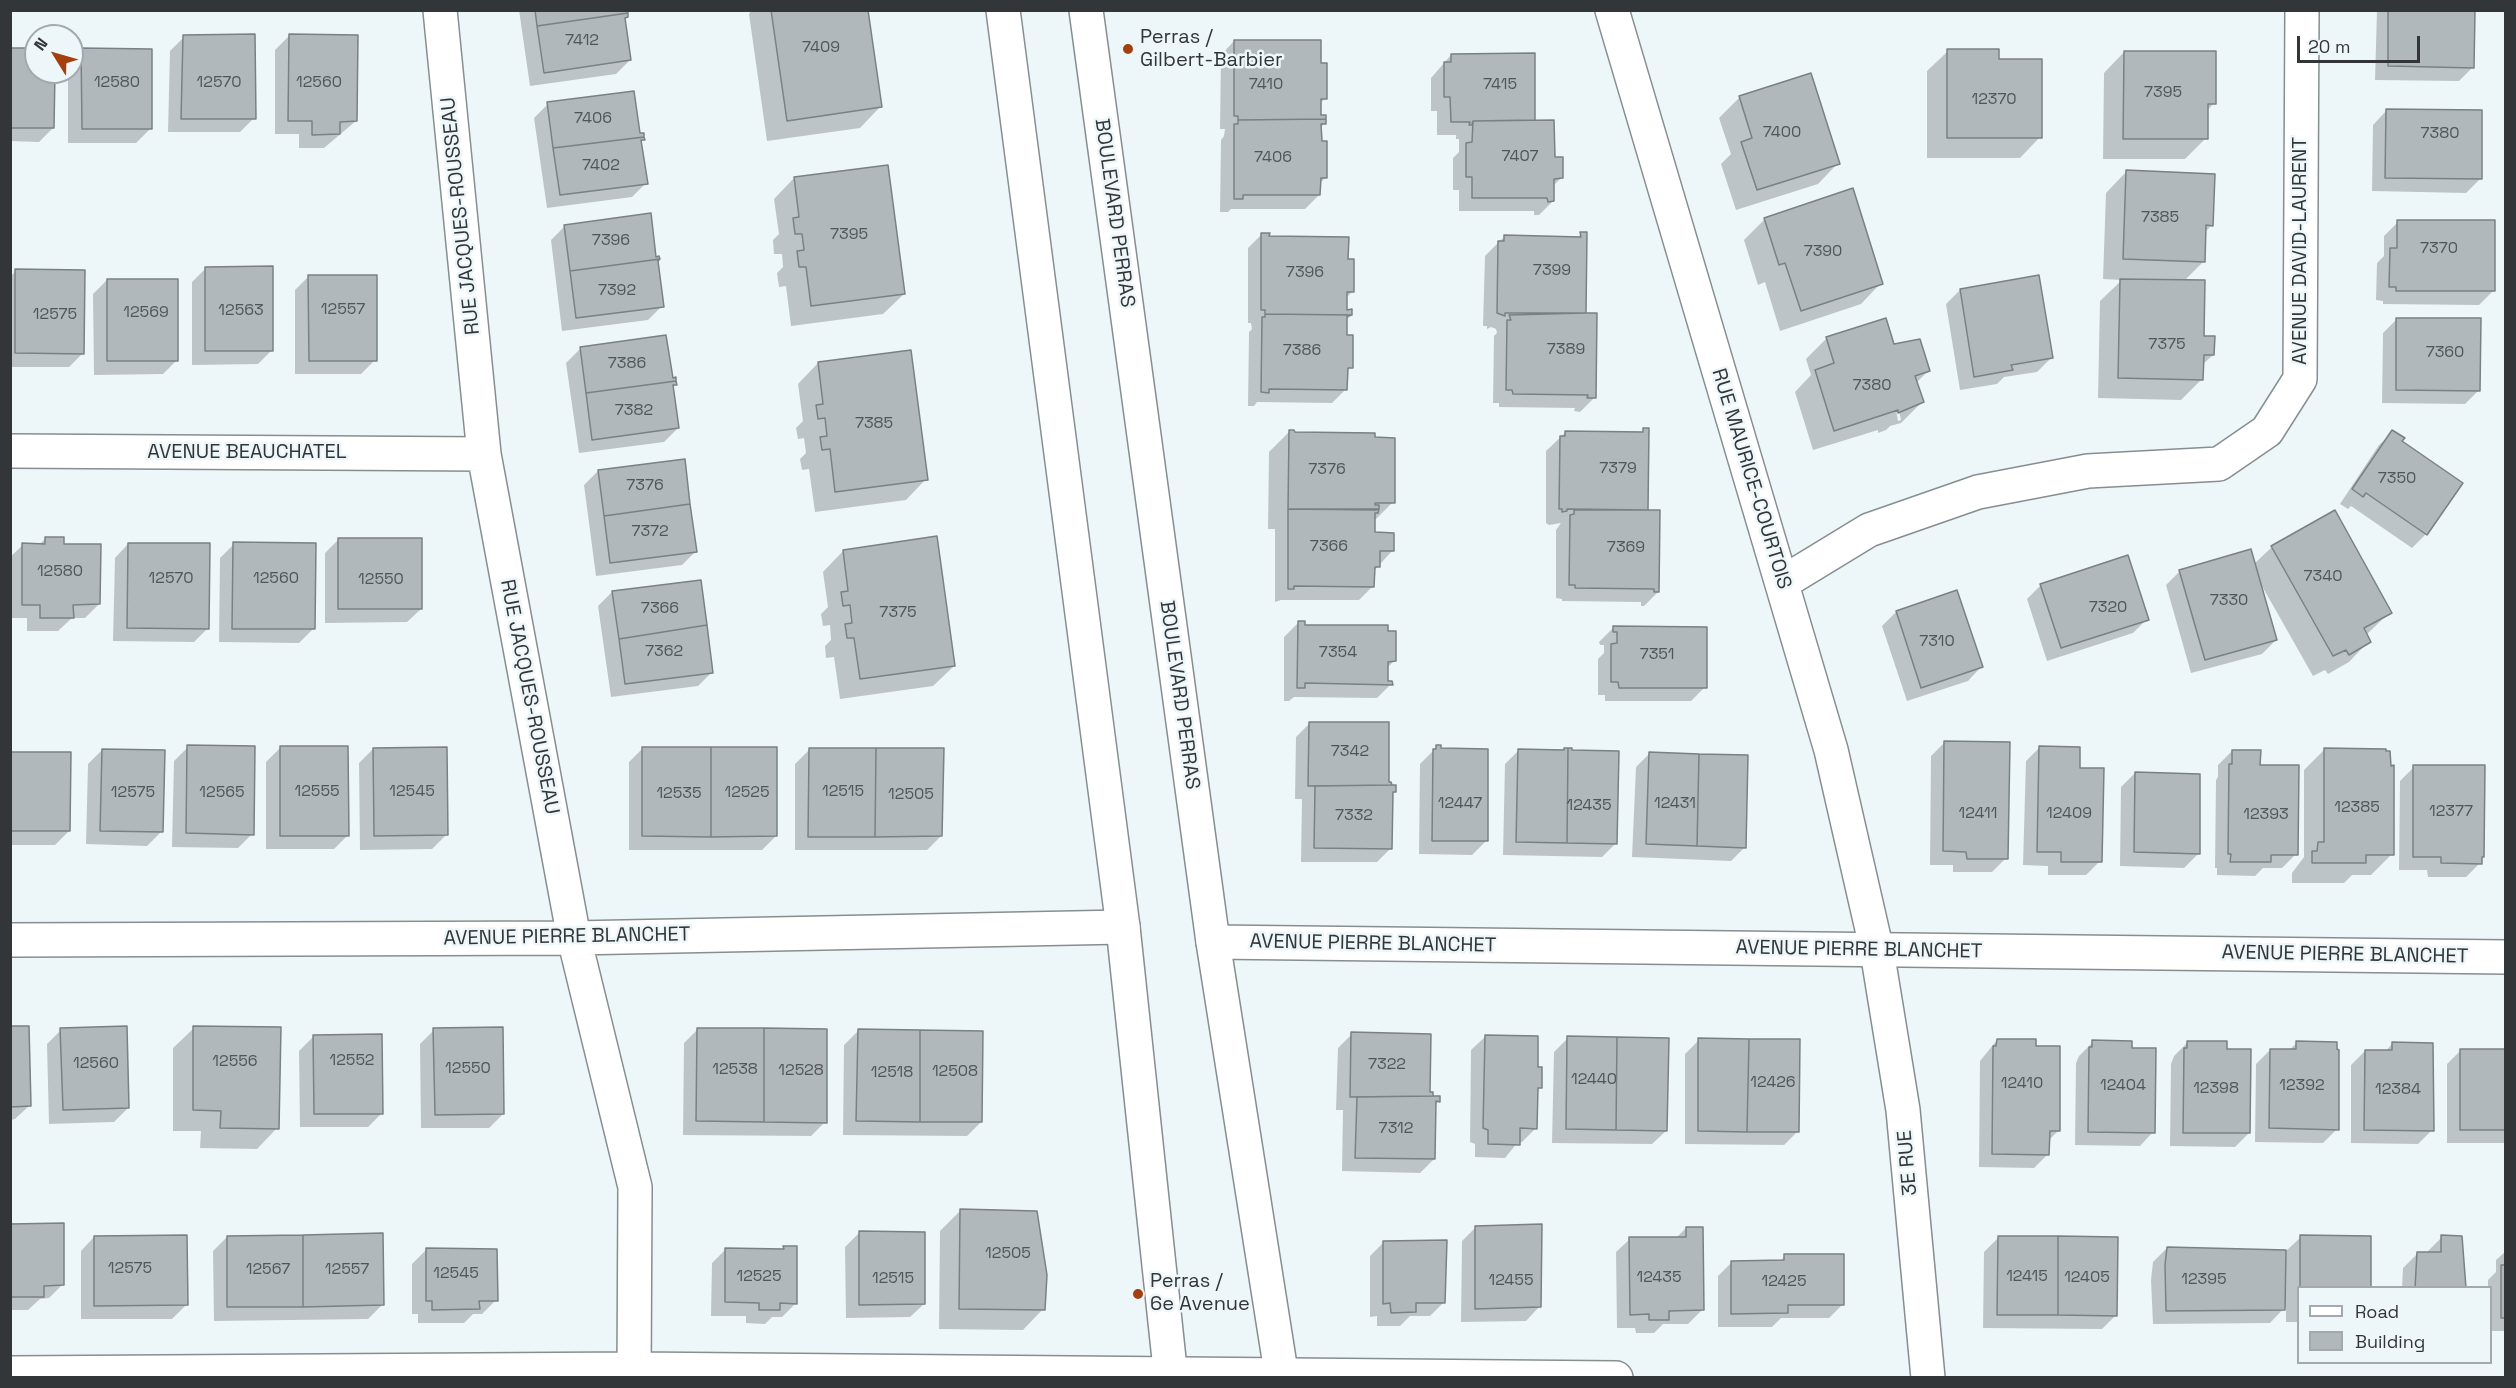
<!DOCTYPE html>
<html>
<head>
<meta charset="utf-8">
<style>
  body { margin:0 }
  #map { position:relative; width:2516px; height:1388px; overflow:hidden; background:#edf6f9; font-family:"Space Grotesk",sans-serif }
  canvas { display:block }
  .frame { position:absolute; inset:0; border:12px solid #333638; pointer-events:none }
  .legend { position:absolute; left:2297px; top:1286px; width:195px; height:78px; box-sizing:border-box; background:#edf6f9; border:2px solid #a3a9ac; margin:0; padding:8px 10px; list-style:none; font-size:18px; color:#333638 }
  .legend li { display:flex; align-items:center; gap:12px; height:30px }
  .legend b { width:30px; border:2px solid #a3a9ac }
  .north { position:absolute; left:24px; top:24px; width:60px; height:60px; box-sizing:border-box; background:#edf6f9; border:2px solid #a3a9ac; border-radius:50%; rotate:307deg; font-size:16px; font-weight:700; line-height:24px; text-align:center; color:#333638 }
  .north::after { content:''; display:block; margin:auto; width:21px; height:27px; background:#a4400f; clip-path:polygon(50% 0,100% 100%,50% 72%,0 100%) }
  .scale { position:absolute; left:2297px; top:36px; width:123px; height:27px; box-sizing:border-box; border:3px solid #333638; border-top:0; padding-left:8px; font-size:18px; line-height:21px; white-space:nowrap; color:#333638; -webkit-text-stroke:4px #edf6f9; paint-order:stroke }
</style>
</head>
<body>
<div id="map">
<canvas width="2516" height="1388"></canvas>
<div class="frame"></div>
<ul class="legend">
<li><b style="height:8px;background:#fff"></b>Road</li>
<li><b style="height:16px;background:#b0b8bb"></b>Building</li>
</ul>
<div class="north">N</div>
<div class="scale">20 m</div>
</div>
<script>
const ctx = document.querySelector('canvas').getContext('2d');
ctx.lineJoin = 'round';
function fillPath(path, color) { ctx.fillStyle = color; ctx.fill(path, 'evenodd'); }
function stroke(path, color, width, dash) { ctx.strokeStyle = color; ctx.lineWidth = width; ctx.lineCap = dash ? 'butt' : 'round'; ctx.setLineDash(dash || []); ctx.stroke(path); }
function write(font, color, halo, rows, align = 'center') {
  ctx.font = font + ' "Space Grotesk",sans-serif'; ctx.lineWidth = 5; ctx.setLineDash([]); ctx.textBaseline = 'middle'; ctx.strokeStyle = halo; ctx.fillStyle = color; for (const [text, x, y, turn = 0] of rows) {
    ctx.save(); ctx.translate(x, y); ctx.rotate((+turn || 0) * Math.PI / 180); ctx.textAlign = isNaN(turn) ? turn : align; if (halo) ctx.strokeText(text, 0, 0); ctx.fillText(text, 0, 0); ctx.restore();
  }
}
fillPath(new Path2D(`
  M519,10h103l5,7 -3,2 6,41 -14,14 -86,12z
  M752,10h115l13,97 -20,21 -93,13 -18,-127z
  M2377,10h96v57l-14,14 -84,-1z
  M289,36l67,85 -32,27h-25v-14h-24v-84z
  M184,37l70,81 -14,14h-72l2,-81z
  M1234,41l86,24 6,33 -7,6v12l6,7 -5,5 6,49 -7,7v11l-14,14h-74l-3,3h-8l1,-72 3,-4 1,-7h-5l1,-74z
  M36,49v23h17v56l-14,14 -29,-1v-91z
  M82,49l68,80 -14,14h-68v-71h4v-12z
  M1948,51l49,9 43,77 -20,21h-93v-87z
  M2124,52l90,51 -8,9v26l-21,21h-82l1,-86z
  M1451,55h82v67l28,56 -8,8v15l-14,14h-5v-4h-75v-21h-6v-32l6,-6v-13h-3v-4h-19v-24h-6v-33z
  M1740,97l98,66 -20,21 -82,26 -15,-46 10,-10 -12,-36z
  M548,104l91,31 4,5 -3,3 6,40 -14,14 -85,11 -13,-90z
  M2386,111l94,68 -14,14 -94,-2 1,-66z
  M2126,172l86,53 -8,8 -1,29 -20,20 20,56 10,17 -11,10v14l-21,21 -83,-2 2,-97 22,-21 -19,-1 3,-86z
  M794,178l110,116 -21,20 -92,12 -5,-40 -7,1 -2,-14 6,-6 -1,-13h-8l-1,-14 6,-6 -5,-35z
  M1765,219l116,64 -20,21 -81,27 -15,-49 -7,3 -14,-45z
  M2398,222l95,69 -14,14 -96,-1v-3l-7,-1 1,-37 7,-7v-20z
  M565,226l91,36 6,44 -14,14 -86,11 -11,-91z
  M1262,234l85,27 6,30 -8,8v12h6v5l-6,5v15l6,31 -5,5v17l-14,14 -75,-1 -3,4h-6l1,-74 3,-3 -1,-6h-3v-75z
  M1581,234h5l-1,81 9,83 -14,14 -6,-1 1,-3 -76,-1v-4h-6l1,-67 3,-3 -1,-4 -5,-2 -4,2v-3h-4l2,-70 19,-19 73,1z
  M206,268l66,82 -14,14 -66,1v-83z
  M16,271l67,82 -14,14h-59v-90z
  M309,276l66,84 -14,14h-66v-84z
  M107,280l70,80 -14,14 -69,1 -1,-81z
  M1960,290l91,68 -14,14 -33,5 -7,7 -37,6 -14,-86z
  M2397,319l82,71 -14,14 -83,-1 1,-70z
  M1827,338l66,8 36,24 -13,13 6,19 -21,21 -11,3 -4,4 -8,3v-3l-65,20 -18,-58 16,-17 -5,-16zM1895,404l4,7 2,9 -3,1z
  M580,349l91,31 5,4 -4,4 6,40 -14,14 -85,11 -13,-90z
  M818,363l108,116 -20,21 -91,12 -6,-43 -7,1 -2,-11 6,-6 -2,-15 -6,1 -2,-11 7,-7 -5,-37z
  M1644,430h4l-1,81 11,81 -14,14h-3v-4l-79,-1v-2l-6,-1v-68l5,-7 -12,2 -3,-2v-72l20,-19 75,1z
  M1289,432l104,70 -20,20v12l19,17 -19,21v14l-14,14h-78l-6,2v-73h-7l1,-77z
  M2393,432l7,10 26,92 -14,14 -61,-42 -3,3 -8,-5 39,-59z
  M598,471l98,80 -14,14 -86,11 -12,-91z
  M45,539l17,6 37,59 -14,14h-13l-14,13h-31v-13h-17v-61l13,-12h16z
  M339,539l82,70 -14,13 -82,1v-70z
  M128,544l80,84 -14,14 -81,-1 2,-83z
  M234,544l79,85 -14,14 -80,-1 1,-84z
  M2272,547l118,65 -24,23 3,6 -20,21 -21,12 -3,-4 -12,6 -51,-90 14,54 -14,14 -71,19 -25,-88 14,-14 74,-7z
  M843,551l111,115 -21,20 -93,13 -6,-42 -8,1 -1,-12 6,-6 -1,-15 -7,1 -2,-12 7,-7 -5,-35z
  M2041,585l106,34 -14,14 -86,28 -20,-62z
  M612,592l100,80 -14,14 -87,11 -13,-91z
  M1896,612l85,55 -13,14 -61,20 -25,-75z
  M1298,623l96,38 -8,8v13l5,2 -14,14 -83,-1 -5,4h-5v-64z
  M1613,628l92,59 -14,14h-86v-6h-7v-36l6,-6v-8h-4l-1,-3z
  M1310,723l77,60 7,3 -3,8v54l-14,14h-76l1,-63h-7l1,-62z
  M1945,742l61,116 -14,14h-39v-7h-23l1,-109z
  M188,747l64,87 -14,14 -66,-1 2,-86z
  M1437,747l49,94 -14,14 -53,-1 1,-90z
  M2040,747l38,23 22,91 -14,14h-38v-9l-25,-1 3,-104z
  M280,748l68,87 -14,14h-68v-87z
  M643,748l133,88 -14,14h-133v-88z
  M373,749l73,86 -14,14 -72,1 -1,-87z
  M2325,749l67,105 -21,21h-19l-8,8h-52v-10l12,-16v-87z
  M102,750l59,82 -14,14 -61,-2 2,-80z
  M809,750l132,86 -14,14h-132v-86z
  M1519,750l44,1 53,92 -14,14 -99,-2 2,-91z
  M2232,751l27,15 37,88 -14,14h-19l-8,8 -38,-1v-7h-2l1,-88 2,-3v-12z
  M10,753l59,78 -14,14h-45z
  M1650,753l95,94 -14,14 -99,-4 4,-90z
  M2414,767l69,89 -3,7 -14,14h-38l-1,-7h-28l1,-89z
  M2135,773l63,81 -14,14 -64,-2 1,-79z
  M2506,790v80h-2v-79z
  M10,1028l19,78 -14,13 -5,1z
  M194,1028l83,100 -20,21 -57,-1 1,-17h-28v-83z
  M698,1029l127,93 -14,14 -128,-1 1,-92z
  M61,1030l67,78 -14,14 -65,2 -2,-80z
  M434,1030l69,84 -14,14h-68l-1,-84z
  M858,1031l123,91 -14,14 -124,-1 1,-90z
  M1352,1034l87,67 -4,4 -1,54 -14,14 -78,-2 1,-61h-7l2,-62z
  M313,1037l69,76 -14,14h-68l-1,-76z
  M1485,1037l51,31 4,20 -4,4v36l-14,14h-4l-13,16 -30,-1v-13l-5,-2 1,-92z
  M1568,1038l98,93 -14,13 -100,-1 2,-91z
  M1699,1040l99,91 -14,14 -99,-1v-90z
  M1997,1040l38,8 23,83 -10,10v13l-14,14 -55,-1 1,-106z
  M2093,1042l60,90 -13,14 -65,-1 1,-82 3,-7z
  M2188,1042l37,8 24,83 -14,14 -65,-1 1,-82 3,-8z
  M2297,1043l40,86 -14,14 -68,-1 1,-78 14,-14h19z
  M2392,1044l40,86 -14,14 -67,-1v-78l14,-14 20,1z
  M2461,1050h45v93h-59v-79z
  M961,1210l82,99 -20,21 -84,-1 1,-98z
  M10,1225l53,59 -14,14 -9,1 -12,11h-18z
  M1476,1227l63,80 -13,14 -65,1 1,-81z
  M1686,1228l16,82 -14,14h-25l-9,9h-18l-1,-5h-18l-1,-76 14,-13 46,-1z
  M859,1233l65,71 -14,13 -64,1 -1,-71z
  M94,1237l92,68 -14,14h-91v-68z
  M227,1237l155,68 -14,14 -154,2 -1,-70z
  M2301,1237l68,51h-71v34h-12v-16l-16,17 -117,1 -2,-44 2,-18 14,-14 119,3z
  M2442,1237l21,51h-61l1,-20 14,-14h11v-3z
  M1998,1238l118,77 -14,14 -119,-1 1,-76z
  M1384,1242l60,60 -14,14h-20l-10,10h-23v-10l-7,1v-61z
  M784,1247l12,56 -14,14h-10l-7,7 -19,-1v-7h-35l1,-53 14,-14 55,2z
  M426,1250l70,50 -14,14h-9l-9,9h-46v-9h-6v-50z
  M2506,1251v80h-16v-43h-2v-8l8,-8v-12z
  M1785,1256l58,48 -14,14h-48l-9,9h-54v-51l14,-14h47z`), '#0003');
const building = new Path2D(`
  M535,10h93v3l-91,13z
  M771,10h97l14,97 -95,14z
  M2388,10h87l-1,58 -86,-2z
  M628,13v4l-3,1 6,42 -87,13 -7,-47z
  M255,34l1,85h-75l2,-84z
  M289,34l69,1 -1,86 -17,1v12l-28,1v-14h-24z
  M1234,40h87v23h6v36h-6v16h5v4l-88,1v-4h-4z
  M10,48h26v24h19l-1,56h-44z
  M81,48l71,1v80h-70z
  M1947,49h52v10h43v79h-95z
  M2124,51h92v53h-8v35h-85z
  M1535,53v67l-62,1 -1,4h-3l1,-3h-19l-1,-25h-6v-35h7v-8z
  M1811,73l29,91 -83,26 -16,-48 11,-4 -13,-42z
  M634,91l6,42h4v4l-91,11 -6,-46z
  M2386,109l96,1v69l-97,-1z
  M1326,119v5h-5l1,17h5v37h-6l-1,17h-77v4h-9v-75h4v-4z
  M1554,120l1,37h8v21l-9,1v22l-6,1 -1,-4h-75v-21h-6v-34l6,-1 1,-21z
  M644,137l1,3h-4l7,44 -88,11 -7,-47z
  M888,165l17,129 -94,12 -5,-39h-7l-2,-16 7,-1 -2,-16h-7l-2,-16 6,-1 -5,-40z
  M2126,170l89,4 -2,52 -7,-1 -1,37 -82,-3z
  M1853,188l30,96 -82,27 -16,-48 -6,2 -15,-47z
  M651,213l5,44 3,-1 1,3 -90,12 -6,-46z
  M2397,220h98v71h-99v-4h-7l1,-39h7z
  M1580,232h7l-1,81h-81v3l-8,-3 1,-72h6v-6l77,2z
  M1261,233h9l-1,3 80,1 -1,22h6v33h-7v18l5,-1v6l-87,-1v-4h-4z
  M660,259l-2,2 6,46 -88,11 -6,-47z
  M273,266v85h-68v-84z
  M15,269l70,1 -1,84 -69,-1z
  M308,275h69v86h-68z
  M2039,275l14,83 -42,7 2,5 -39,7 -14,-88z
  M107,279h71v82h-71z
  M2120,279l85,1 -1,56h11l-1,19h-10l-1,25 -85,-2z
  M1586,313h11l-1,85h-9l1,-3 -75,-1 -1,-4h-6l1,-70h4l-2,-5z
  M1265,314l87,1 -5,1v19h6v33h-5l-1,22 -78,-1v4l-8,-1 1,-75h3z
  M1886,318l8,26 26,-5 10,32 -15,5 9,26 -26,11v-3l-64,21 -19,-61 19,-7 -8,-26z
  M2396,318h85l-1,73 -84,-1z
  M666,335l7,43 3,-1v4l-90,12 -6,-46z
  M911,350l17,130 -93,12 -5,-43 -8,1 -2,-13 7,-1 -2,-18 -7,1 -2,-14 7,-1 -5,-42z
  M676,381l1,4h-4l6,43 -87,12 -6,-47z
  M1643,428h6l-1,82 -81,-1v2l-5,1v-3h-3l1,-73h5v-5l78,1z
  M1289,430h5l1,2 80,1v4l20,1v65h-20v2h4v4l-4,1 -87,-1z
  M2392,430l13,8 -3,3 61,42 -36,52 -61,-42 -3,4 -11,-8z
  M685,459l5,45 -86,12 -6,-46z
  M690,504l7,48 -87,11 -6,-47z
  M1288,509h91l-1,4h-3v19l19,1v18h-14v16h-5l-1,20 -80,-1v3h-6z
  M1574,510h86l-1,82h-5v-3l-79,-1v-3h-6l1,-70 4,-1z
  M2335,510l57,103 -28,15 7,14 -22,13 -3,-5 -13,6 -62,-110z
  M937,536l18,130 -95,13 -6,-41h-7l-2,-14 7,-1 -2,-18 -7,1 -2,-14 7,-1 -5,-41z
  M45,537h19v7h37l-1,60 -27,1 1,13h-34v-13h-18v-62l23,1z
  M338,538h84v71h-84z
  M233,542l83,1 -1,86h-83z
  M128,543h82l-1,86 -82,-1z
  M2251,549l26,91 -72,20 -26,-90z
  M2128,555l21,65 -88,28 -21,-64z
  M701,580l6,45 -88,14 -7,-48z
  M1957,590l26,77 -62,21 -25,-77z
  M1298,621h7v4h83v6h8v30l-8,1v19h4l1,4 -88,-2v5h-8z
  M707,625l6,48 -88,11 -6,-45z
  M1613,626l94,1v61h-88l-1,-6h-7v-38l6,-1v-11h-4z
  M1309,722h80v60h2l1,3 -84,1z
  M1944,741l66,1 -2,117h-41l-1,-7 -23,-1z
  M187,745l68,1 -1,89 -68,-2z
  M1436,745h5v3l47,1v92h-56l1,-92h3z
  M280,746h68l1,90h-69z
  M2039,746l41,1v21h24l-2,94h-41v-10h-24z
  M447,747l1,88 -74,1 -1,-88z
  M642,747h69v90l-69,-1z
  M711,747h66v89l-66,1z
  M809,748h67l-1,89h-67z
  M876,748h68l-2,88 -67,1z
  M1564,748h4l-1,95 -51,-1 2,-93 46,1z
  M1568,748h4v2l47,1 -2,93 -50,-1z
  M2324,748l62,1v2h4l1,15 3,-1v90h-28v8h-54v-12h5l1,-9h6z
  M102,749l63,1 -2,82 -63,-1z
  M2232,750h29l-1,15h39l-1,90h-27v7h-41l1,-8h-3l1,-90h3z
  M10,752h61l-1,79h-60z
  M1649,752l50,2 -2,92 -51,-2z
  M1699,754l49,1 -2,93 -49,-2z
  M2413,765h72l-1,92h-2v7l-41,-1v-6h-28z
  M2135,772l65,2v80l-66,-2z
  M1392,785h4v7h-3l-1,57 -78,-1 1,-62z
  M10,1026h19l2,80 -21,1z
  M127,1026l2,82 -66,2 -3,-82z
  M193,1026l88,1 -2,102 -59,-1 1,-17 -28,-1z
  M503,1027l1,87 -69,1 -2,-87z
  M697,1028h67v94l-68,-1z
  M764,1028l63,1v94l-63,-1z
  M858,1029l62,1v92l-64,-1z
  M920,1030l63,1 -1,91h-62z
  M1351,1032l80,2 -1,58h3v4l-83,1z
  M382,1034l1,80h-69l-1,-79z
  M1485,1035l53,1v31h4v21h-4l-1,41 -17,-1v17l-32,-1v-14l-5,-2z
  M1567,1036l50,1 -1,93 -50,-1z
  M1617,1037l52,1 -2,93 -51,-1z
  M1698,1038l51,1 -2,93 -49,-1z
  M1749,1039h51l-1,93h-52z
  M1997,1039h39v7h24v85h-10l-1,24 -57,-1 1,-108h3z
  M2092,1040l40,1v7h24l-1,85 -67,-1 1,-85h3z
  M2187,1041h40v8h24l-1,84h-67l1,-85h3z
  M2296,1041l41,1v7l2,1v80l-70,-2 1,-79h26z
  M2392,1042l41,1 1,88 -70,-1 1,-80h27z
  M2460,1049h46v81h-46z
  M1433,1096h7v6l-4,-1 -1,58 -80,-1 2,-61z
  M960,1209l77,2 10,64 -2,35 -86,-1z
  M64,1223v62l-20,1v11h-34v-73z
  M1542,1224l-1,83 -66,2v-83z
  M1686,1227h17l1,83 -35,1v9h-20v-6l-19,1 -1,-78h57z
  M859,1231l66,1v72l-66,1z
  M383,1233l1,72 -81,2v-72z
  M187,1235l1,70 -94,1v-70z
  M303,1235v72h-76v-71z
  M2300,1235l71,1v52h-71z
  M2441,1235l21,1 4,52h-51l2,-36h24z
  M1998,1236h60v79h-61z
  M2058,1236l60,1 -1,79 -59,-1z
  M1447,1240l-2,63h-29v9l-25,1 -1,-10 -7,1v-63z
  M783,1246h14v58l-17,-1v7h-21v-7l-34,-1v-54l59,1z
  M2167,1247l119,3 -1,60 -119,1 -1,-46z
  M426,1248l71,1 1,52h-19l1,8 -48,1v-9h-6z
  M1784,1254h60v51h-56v8l-57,1v-53l53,-1z
  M2501,1265h5v53h-5z`);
fillPath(building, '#b0b8bb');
stroke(building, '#798183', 1.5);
const minor = new Path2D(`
  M440,10l44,444 90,484 61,249 -1,191
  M1612,10l219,740 46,201 26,159 25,268
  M10,451l474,3
  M1782,583l87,-53 109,-38 110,-21 131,-7 48,-33 33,-52 2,-369
  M10,940l564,-2 549,-11
  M10,1373l624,-4 982,9`);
const tertiary = new Path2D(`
  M1213,942l1293,15`);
const secondary = new Path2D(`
  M1003,10l120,917 48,451
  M1086,10l127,932 69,436`);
stroke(minor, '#868e90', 36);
stroke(tertiary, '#868e90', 36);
stroke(secondary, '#868e90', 36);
stroke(minor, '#fff', 33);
stroke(tertiary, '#fff', 33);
stroke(secondary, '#fff', 33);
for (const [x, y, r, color] of [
  [1128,49,6,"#a4400f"],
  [1138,1294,6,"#a4400f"]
]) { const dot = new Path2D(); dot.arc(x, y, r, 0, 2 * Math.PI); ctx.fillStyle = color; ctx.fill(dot); stroke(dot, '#edf6f9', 2); }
write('16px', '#525659', null, [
  ["7412",582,41],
  ["7409",821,48],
  ["12580",117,83],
  ["12570",219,83],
  ["12560",319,83],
  ["7410",1266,85],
  ["7415",1500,85],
  ["7395",2163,93],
  ["12370",1994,100],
  ["7406",593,119],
  ["7400",1782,133],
  ["7380",2440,134],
  ["7407",1520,157],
  ["7406",1273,158],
  ["7402",601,166],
  ["7385",2160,218],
  ["7395",849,235],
  ["7396",611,241],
  ["7370",2439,249],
  ["7390",1823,252],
  ["7399",1552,271],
  ["7396",1305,273],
  ["7392",617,291],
  ["12557",343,310],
  ["12563",241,311],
  ["12569",146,313],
  ["12575",55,315],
  ["7375",2167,345],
  ["7389",1566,350],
  ["7386",1302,351],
  ["7360",2445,353],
  ["7386",627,364],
  ["7380",1872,386],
  ["7382",634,411],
  ["7385",874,424],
  ["7379",1618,469],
  ["7376",1327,470],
  ["7350",2397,479],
  ["7376",645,486],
  ["7372",650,532],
  ["7366",1329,547],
  ["7369",1626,548],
  ["12580",60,572],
  ["7340",2323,577],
  ["12570",171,579],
  ["12560",276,579],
  ["12550",381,580],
  ["7330",2229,601],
  ["7320",2108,608],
  ["7366",660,609],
  ["7375",898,613],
  ["7310",1937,642],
  ["7362",664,652],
  ["7354",1338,653],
  ["7351",1657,655],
  ["7342",1350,752],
  ["12555",317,792],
  ["12545",412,792],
  ["12515",843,792],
  ["12575",133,793],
  ["12565",222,793],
  ["12525",747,793],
  ["12535",679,794],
  ["12505",911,795],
  ["12447",1460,804],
  ["12431",1675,804],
  ["12435",1589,806],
  ["12385",2357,808],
  ["12377",2451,812],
  ["12411",1978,814],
  ["12409",2069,814],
  ["12393",2266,815],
  ["7332",1354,816],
  ["12552",352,1061],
  ["12556",235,1062],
  ["12560",96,1064],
  ["7322",1387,1065],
  ["12550",468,1069],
  ["12538",735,1070],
  ["12528",801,1071],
  ["12508",955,1072],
  ["12518",892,1073],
  ["12440",1594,1080],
  ["12426",1773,1083],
  ["12410",2022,1084],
  ["12404",2123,1086],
  ["12392",2302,1086],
  ["12398",2216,1089],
  ["12384",2398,1090],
  ["7312",1396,1129],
  ["12505",1008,1254],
  ["12575",130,1269],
  ["12567",268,1270],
  ["12557",347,1270],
  ["12545",456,1274],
  ["12525",759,1277],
  ["12415",2027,1277],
  ["12435",1659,1278],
  ["12405",2087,1278],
  ["12515",893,1279],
  ["12395",2204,1280],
  ["12455",1511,1281],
  ["12425",1784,1282]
]);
write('20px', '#333638', '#edf6f9', [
  ["Perras /",1140,38],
  ["Gilbert-Barbier",1140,61],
  ["Perras /",1150,1282],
  ["6e Avenue",1150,1305]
], 'left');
write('20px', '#333638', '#edf6f9', [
  ["BOULEVARD PERRAS",1114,213,82],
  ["RUE JACQUES-ROUSSEAU",461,216,-96],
  ["AVENUE DAVID-LAURENT",2301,251,-90],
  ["AVENUE BEAUCHATEL",247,453],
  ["RUE MAURICE-COURTOIS",1751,479,73],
  ["BOULEVARD PERRAS",1179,695,82],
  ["RUE JACQUES-ROUSSEAU",529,697,79],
  ["AVENUE PIERRE BLANCHET",567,937,-1],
  ["AVENUE PIERRE BLANCHET",1373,944,1],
  ["AVENUE PIERRE BLANCHET",1859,950,1],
  ["AVENUE PIERRE BLANCHET",2345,955,1],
  ["3E RUE",1908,1163,-95]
]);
</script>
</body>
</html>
